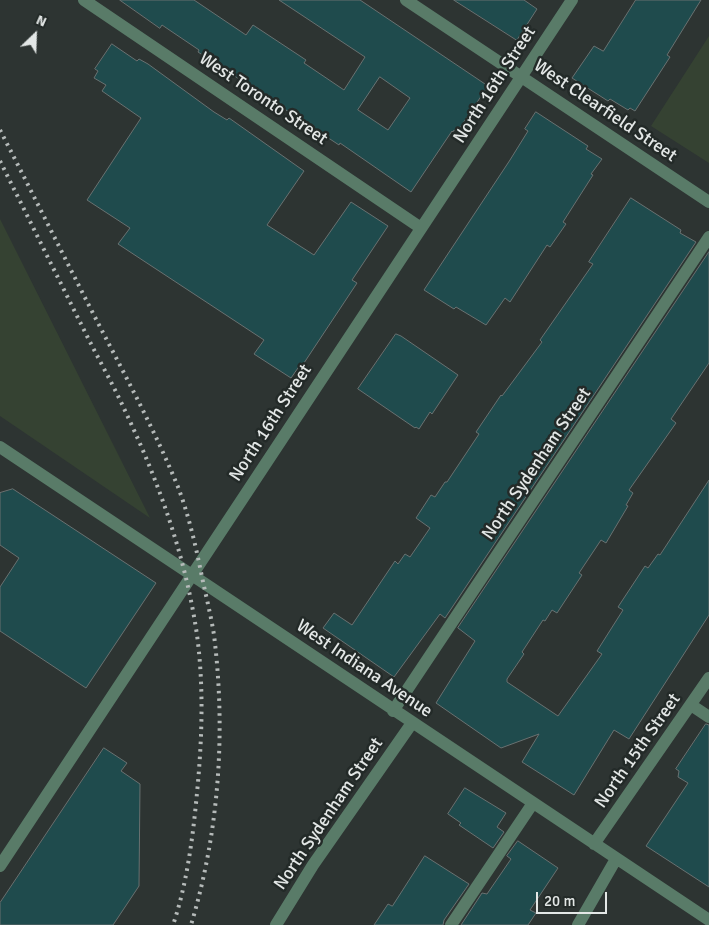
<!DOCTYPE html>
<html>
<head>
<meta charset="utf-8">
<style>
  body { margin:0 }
  #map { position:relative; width:709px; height:925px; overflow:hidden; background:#2d3432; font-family:Signika,sans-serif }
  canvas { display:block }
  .north { position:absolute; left:10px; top:10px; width:50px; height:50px; -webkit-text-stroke:4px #232a28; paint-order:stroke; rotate:24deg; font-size:14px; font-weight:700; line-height:20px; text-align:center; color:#e3e7e6 }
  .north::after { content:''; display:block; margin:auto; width:18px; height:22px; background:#e3e7e6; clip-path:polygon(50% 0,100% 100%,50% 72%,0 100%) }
  .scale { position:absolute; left:536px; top:892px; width:71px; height:22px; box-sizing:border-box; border:2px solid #e3e7e6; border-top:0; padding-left:6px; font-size:15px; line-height:18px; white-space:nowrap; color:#e3e7e6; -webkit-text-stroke:4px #232a28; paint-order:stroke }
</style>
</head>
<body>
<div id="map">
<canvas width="709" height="925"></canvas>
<div class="north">N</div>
<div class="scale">20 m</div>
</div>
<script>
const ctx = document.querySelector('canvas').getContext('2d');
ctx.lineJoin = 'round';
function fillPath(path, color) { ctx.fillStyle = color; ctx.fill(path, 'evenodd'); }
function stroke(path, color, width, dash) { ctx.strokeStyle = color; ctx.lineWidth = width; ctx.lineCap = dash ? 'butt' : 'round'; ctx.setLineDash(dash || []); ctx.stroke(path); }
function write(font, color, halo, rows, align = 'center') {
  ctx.font = font + ' Signika,sans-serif'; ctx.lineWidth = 5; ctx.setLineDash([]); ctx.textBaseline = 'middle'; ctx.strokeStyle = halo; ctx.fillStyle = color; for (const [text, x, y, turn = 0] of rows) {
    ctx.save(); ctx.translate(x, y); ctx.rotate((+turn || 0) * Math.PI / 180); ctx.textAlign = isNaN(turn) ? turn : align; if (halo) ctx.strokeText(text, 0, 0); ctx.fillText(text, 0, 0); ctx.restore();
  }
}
fillPath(new Path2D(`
  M709,36v127l-58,-37z
  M0,219l150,299 -150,-102z`), '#354232');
const building = new Path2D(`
  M120,0h74l52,35 7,-10 53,35 -2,3 40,27 21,-33 -86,-57h81l128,86 -31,46 -3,-2 -1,2 -1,-1 -41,61 -71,-49 -1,2 -115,-76 -26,-17 1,-2 -37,-25 -2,3zM380,77l30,21 -22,32 -30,-20z
  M454,0h70l13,9 -20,31z
  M636,0h65l-34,55 3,2 -35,54 -5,-3 -2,2 -18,-11 -2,2 -36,-23 22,-32 9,5z
  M112,44l25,17 2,-2 9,5 66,48 13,8 2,-2 75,53 -37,54 47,30 37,-53 37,24 -36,54 5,3 -55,83 -2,-1 -9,13 -37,-24 10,-14 -146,-96 12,-16 -43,-28 54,-82 -39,-27 4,-6 -12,-7 4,-7 -3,-2z
  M536,112l52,34 -2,3 16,10 -11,15 2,1 -30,47 3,2 -16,23 -3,-2 -37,57 -5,-4 -19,27 -30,-18 -2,2 -30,-19 86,-130 18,-29 -3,-2z
  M631,198l50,32 -1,3 16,9 -251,376 -5,-4 -46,63 -71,-49 11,-15 18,12 43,-64 3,3 7,-10 5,3 20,-29 -14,-10 15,-23 4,2 10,-15h2l32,-48 -3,-2 25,-37 1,1 40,-54 -2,-2 53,-76 -4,-2z
  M709,252v111l-38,56 5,4 -47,67 4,3 -7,12 2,1 -22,37 -5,-3 -22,33 3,2 -25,38 -5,-3 -7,11 -2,-1 -21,32 2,2 -17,25v3l51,34 44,-62 -5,-3 26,-41 -5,-3 27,-41 3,2 10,-14 2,1 49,-75v135l-80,124 -15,-9 -40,65 -52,-33 17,-28 -38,14 -65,-45 39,-62 -17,-13z
  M396,334l5,2 57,39 -26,39 -2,-2 -11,17 -3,-2 -1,1 -57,-39z
  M13,489l143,94 -70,105 -86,-57v-44l19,-29 -19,-13v-52z
  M706,724l3,1v162l-63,-41 42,-63 -10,-6 1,-6 -3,-2z
  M104,748l23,15 -6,8 19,13 -1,102 -26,39h-113v-22z
  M465,788l41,25 -9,14 7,5 -11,16 -34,-23 2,-2 -13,-9z
  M518,841l40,27 -28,42 6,3 -8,12h-67l21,-32 5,1 24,-35 -4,-3z
  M425,856l44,28 -25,36 -1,5h-69l14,-21 4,2z`);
fillPath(building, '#1f4b4d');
stroke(building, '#697171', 1);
stroke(new Path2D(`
  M84,0l337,228
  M406,0l303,202
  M0,447l709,473
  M691,705l18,12
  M393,711l316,-474
  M594,844l115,-166
  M0,866l572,-866
  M276,925l37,-60 99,-142
  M451,925l82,-122
  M578,925l38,-66`), '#597b68', 12);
stroke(new Path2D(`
  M0,130c33,64 65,129 98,193 28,54 57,108 80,164 11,29 18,60 24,90 4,19 9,39 12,58 12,97 5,197 -23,290
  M0,161c29,58 58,117 87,175 13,26 28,52 40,79 33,70 59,144 70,220 7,52 5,106 0,158 -4,43 -10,91 -24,132`), '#b5bab9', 4, [2.5, 5]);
write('18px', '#e3e7e6', '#232a28', [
  ["North 16th Street",495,85,-57],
  ["West Toronto Street",263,99,34],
  ["West Clearfield Street",605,111,34],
  ["North 16th Street",271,423,-57],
  ["North Sydenham Street",537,464,-56],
  ["West Indiana Avenue",364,669,34],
  ["North 15th Street",638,751,-55],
  ["North Sydenham Street",329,814,-56]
]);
</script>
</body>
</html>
